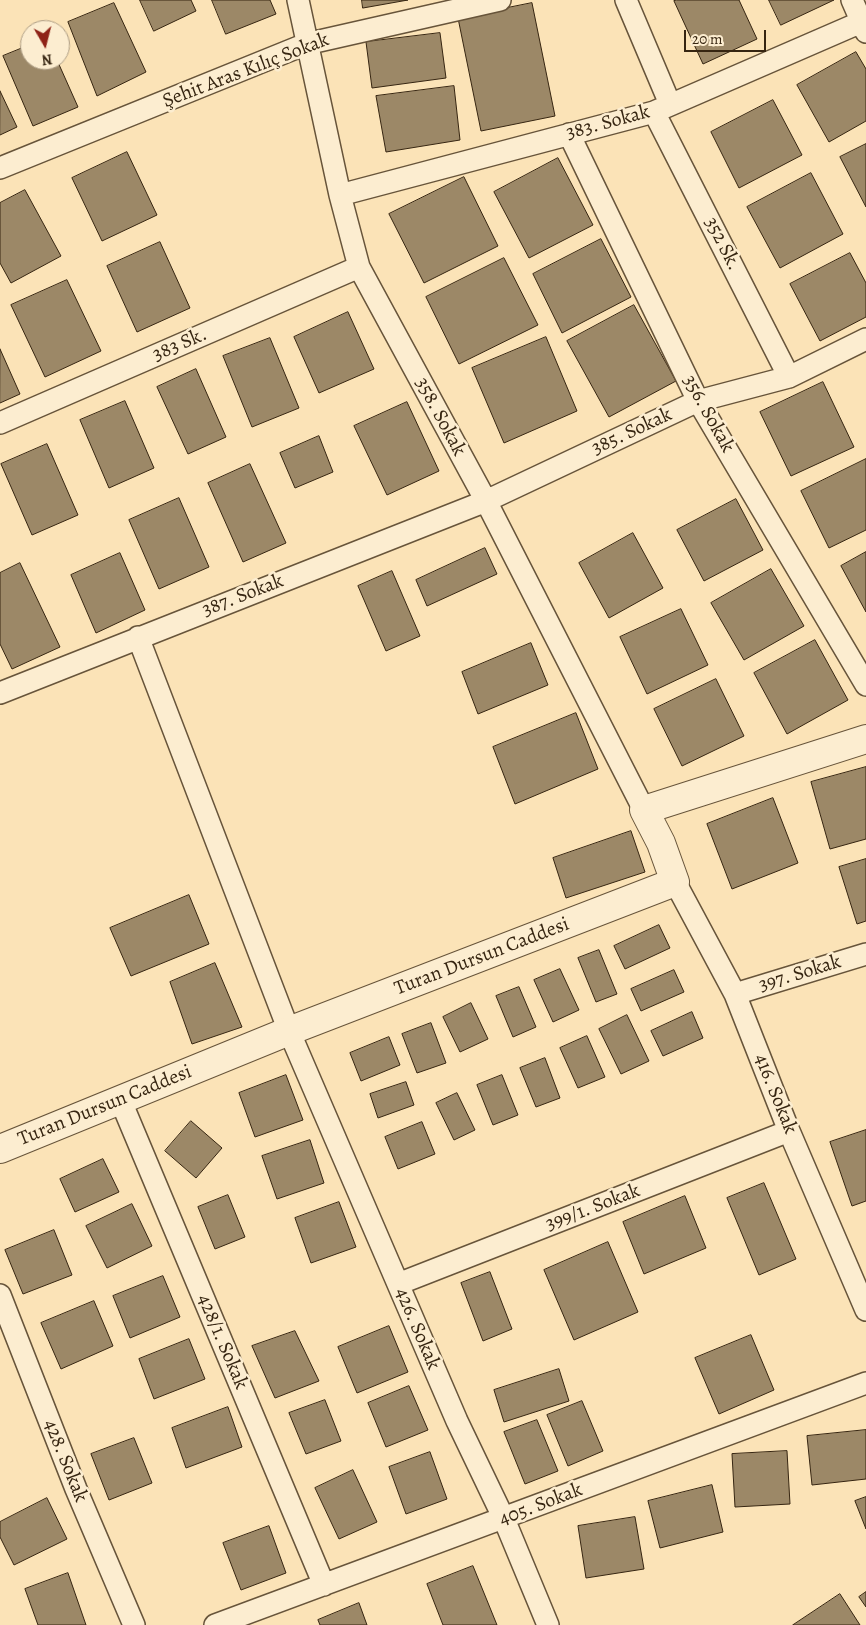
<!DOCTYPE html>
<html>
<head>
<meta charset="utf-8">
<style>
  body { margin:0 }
  #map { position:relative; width:866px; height:1625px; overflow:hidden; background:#fbe3b7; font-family:Alegreya,serif }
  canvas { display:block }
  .north { position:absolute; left:20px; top:20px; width:50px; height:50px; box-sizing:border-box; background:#fcedd0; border:1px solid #ad9d84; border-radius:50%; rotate:172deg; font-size:14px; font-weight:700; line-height:20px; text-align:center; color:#362511 }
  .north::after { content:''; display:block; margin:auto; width:18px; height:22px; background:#8f2418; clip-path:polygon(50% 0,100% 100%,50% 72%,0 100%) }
  .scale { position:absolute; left:684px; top:30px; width:82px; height:22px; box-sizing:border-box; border:2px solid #362511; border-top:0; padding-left:6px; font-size:15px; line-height:18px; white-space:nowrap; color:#362511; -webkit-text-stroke:4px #fcedd0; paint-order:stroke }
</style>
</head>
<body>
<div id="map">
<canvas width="866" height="1625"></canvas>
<div class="north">N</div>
<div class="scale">20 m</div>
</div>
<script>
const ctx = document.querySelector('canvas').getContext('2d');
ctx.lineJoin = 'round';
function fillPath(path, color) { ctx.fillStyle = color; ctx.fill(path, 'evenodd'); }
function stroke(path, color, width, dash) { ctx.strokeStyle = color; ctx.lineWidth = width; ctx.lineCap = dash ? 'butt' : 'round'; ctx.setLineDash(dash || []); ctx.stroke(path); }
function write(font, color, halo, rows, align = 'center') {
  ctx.font = font + ' Alegreya,serif'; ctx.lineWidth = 5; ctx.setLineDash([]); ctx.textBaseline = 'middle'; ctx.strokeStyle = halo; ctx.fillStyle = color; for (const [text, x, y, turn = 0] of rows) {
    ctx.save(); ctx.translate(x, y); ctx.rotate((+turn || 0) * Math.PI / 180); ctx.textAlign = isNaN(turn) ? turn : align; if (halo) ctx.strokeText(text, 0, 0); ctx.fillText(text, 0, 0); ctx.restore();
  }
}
const building = new Path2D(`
  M140,0h51l5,11 -42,20z
  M212,0h58l6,14 -50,20z
  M362,0h46l-45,8z
  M677,0h62l18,39 -54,25 -29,-63z
  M769,0h65l-53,25z
  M114,3l32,69 -49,24 -29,-74z
  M532,3l23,113 -74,15 -23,-113z
  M440,33l6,45 -74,10 -6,-46z
  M30,45v15h27l21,47 -45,19 -30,-70z
  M856,52l10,17v52l-37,21 -32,-57z
  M454,86l6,54 -74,12 -10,-56z
  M0,91l17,36 -17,8z
  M773,100l29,55 -63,33 -28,-56z
  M866,144v63l-26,-50z
  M127,152l30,63 -55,26 -30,-63z
  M558,158l35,67 -64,33 -35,-66z
  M811,173l32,61 -63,34 -33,-61z
  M464,177l34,69 -74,37 -35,-69z
  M25,190l36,66 -50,27 -11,-20v-60z
  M601,239l30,58 -69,36 -29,-59z
  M160,242l30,66 -53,24 -30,-66z
  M850,253l16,30v34l-46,24 -30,-57z
  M504,258l34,67 -79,39 -33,-67z
  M67,280l34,71 -56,26 -34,-72z
  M634,305l42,76 -67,36 -42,-76z
  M348,312l26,57 -55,24 -25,-56z
  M546,337l31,74 -73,32 -32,-75z
  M270,338l29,70 -47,19 -29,-71z
  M0,349l20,45 -20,9z
  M196,369l30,68 -38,17 -31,-67z
  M823,382l31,65 -63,29 -31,-64z
  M125,401l29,67 -45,20 -29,-68z
  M407,402l32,69 -52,24 -33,-69z
  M319,436l14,36 -38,16 -15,-35z
  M47,444l31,71 -46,20 -31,-71z
  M866,459v71l-37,18 -28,-57z
  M250,464l36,79 -43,19 -35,-79z
  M179,498l30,69 -50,22 -30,-69z
  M736,499l27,51 -59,31 -27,-51z
  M633,533l30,55 -54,30 -30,-55z
  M485,548l12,26 -70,32 -11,-26z
  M866,552v60l-25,-46z
  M120,553l25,57 -49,23 -25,-58z
  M20,563l40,84 -48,22 -12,-25v-71z
  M771,569l33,57 -60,34 -33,-57z
  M392,571l28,65 -34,15 -28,-65z
  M681,609l27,56 -61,29 -27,-57z
  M815,640l33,60 -61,34 -33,-61z
  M531,643l17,42 -70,29 -16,-42z
  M716,679l28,57 -62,30 -28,-57z
  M576,713l22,56 -83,35 -22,-57z
  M866,767v72l-36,10 -19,-67z
  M773,798l25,65 -66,26 -25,-65z
  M631,831l14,41 -79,26 -13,-40z
  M866,859v62l-9,3 -18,-57z
  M189,895l20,49 -78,32 -21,-48z
  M659,925l11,23 -45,21 -11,-23z
  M599,950l18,44 -21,8 -18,-44z
  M215,963l27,64 -50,17 -22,-62z
  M560,969l19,41 -26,12 -19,-42z
  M674,970l10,22 -43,19 -10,-22z
  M519,987l17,40 -23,10 -17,-41z
  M471,1003l17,36 -28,13 -17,-35z
  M692,1012l11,26 -40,18 -12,-25z
  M627,1015l22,46 -28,13 -22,-45z
  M431,1023l15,40 -29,10 -15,-39z
  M587,1036l18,41 -27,11 -18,-40z
  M389,1037l11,28 -39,16 -11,-28z
  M545,1058l15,40 -24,9 -16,-39z
  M286,1075l17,45 -48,17 -16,-44z
  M502,1075l16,40 -25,10 -16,-40z
  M406,1082l8,23 -36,13 -8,-24z
  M457,1093l18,37 -21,10 -18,-37z
  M191,1121l31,27 -26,30 -31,-27z
  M422,1122l13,32 -37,15 -13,-32z
  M866,1130v71l-14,5 -22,-64z
  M310,1140l14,43 -47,16 -15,-43z
  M103,1159l16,33 -44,20 -15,-33z
  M764,1183l32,76 -37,16 -32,-77z
  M228,1195l17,42 -30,12 -17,-42z
  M685,1196l21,52 -62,26 -21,-52z
  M339,1202l17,45 -45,16 -16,-45z
  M132,1204l20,42 -45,22 -21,-42z
  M54,1230l18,45 -49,19 -18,-44z
  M608,1242l30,70 -64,28 -30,-70z
  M490,1272l22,57 -29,12 -22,-58z
  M163,1276l17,41 -50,21 -17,-42z
  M94,1301l19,45 -52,23 -20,-46z
  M389,1326l19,46 -51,21 -19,-46z
  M295,1331l24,50 -44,17 -23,-52z
  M751,1335l23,55 -55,24 -24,-56z
  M189,1339l16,40 -51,20 -15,-40z
  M559,1369l10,32 -65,21 -10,-32z
  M409,1386l19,44 -42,17 -18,-44z
  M325,1400l16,41 -35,13 -17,-41z
  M582,1401l21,50 -35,15 -21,-51z
  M228,1407l14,40 -56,21 -14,-40z
  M537,1420l21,51 -33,13 -21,-52z
  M866,1430v49l-54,6 -5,-49z
  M134,1438l18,45 -43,17 -18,-46z
  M787,1451l3,53 -55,3 -3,-53z
  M430,1452l17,47 -41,15 -17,-47z
  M353,1470l24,52 -38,17 -24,-51z
  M712,1485l11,47 -63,16 -12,-47z
  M866,1497v32l-11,-28z
  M47,1498l20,41 -53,26 -14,-28v-15z
  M635,1517l9,52 -58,9 -8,-52z
  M269,1526l17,47 -45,17 -18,-47z
  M473,1566l24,59h-54l-16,-41z
  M68,1573l18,52h-48l-13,-36z
  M866,1592v15l-7,-10z
  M840,1594l20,31h-67z
  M359,1603l8,22h-47l-2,-5z`);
fillPath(building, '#9c8867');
stroke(building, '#362511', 1);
const minor = new Path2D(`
  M298,0l42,195 19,72 127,234 158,309
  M626,0l44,104
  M852,0l14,32
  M654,112l135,265
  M569,134l129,267 168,284
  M0,168l306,-124 194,-44
  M340,195l314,-83 212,-92
  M0,423l359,-156
  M138,637l151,394 168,390 47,98 44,106
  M0,693l486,-192 212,-100 91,-24 77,-38
  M675,882l60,112 54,137 77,179
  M735,994l131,-40
  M120,1099l204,486
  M398,1284l391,-153
  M0,1295l76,194 58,136
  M215,1625l651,-242`);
const tertiary = new Path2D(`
  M0,1149l289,-118 386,-149 -14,-39 -17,-33 222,-71`);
stroke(minor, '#67543a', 24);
stroke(tertiary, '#67543a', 30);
stroke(minor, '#fcedd0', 21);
stroke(tertiary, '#fcedd0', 28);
write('20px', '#362511', '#fcedd0', [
  ["Şehit Aras Kılıç Sokak",246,71,-21],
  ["383. Sokak",608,123,-15],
  ["352 Sk.",722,244,63],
  ["383 Sk.",180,345,-23],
  ["356. Sokak",708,414,61],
  ["358. Sokak",440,417,62],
  ["385. Sokak",632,432,-25],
  ["387. Sokak",243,596,-21],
  ["Turan Dursun Caddesi",482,957,-21],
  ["397. Sokak",800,974,-17],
  ["416. Sokak",775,1094,68],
  ["Turan Dursun Caddesi",105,1106,-22],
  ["399/1. Sokak",593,1208,-21],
  ["426. Sokak",417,1329,67],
  ["428/1. Sokak",222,1342,67],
  ["428. Sokak",65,1461,68],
  ["405. Sokak",541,1505,-21]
]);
</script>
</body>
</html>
